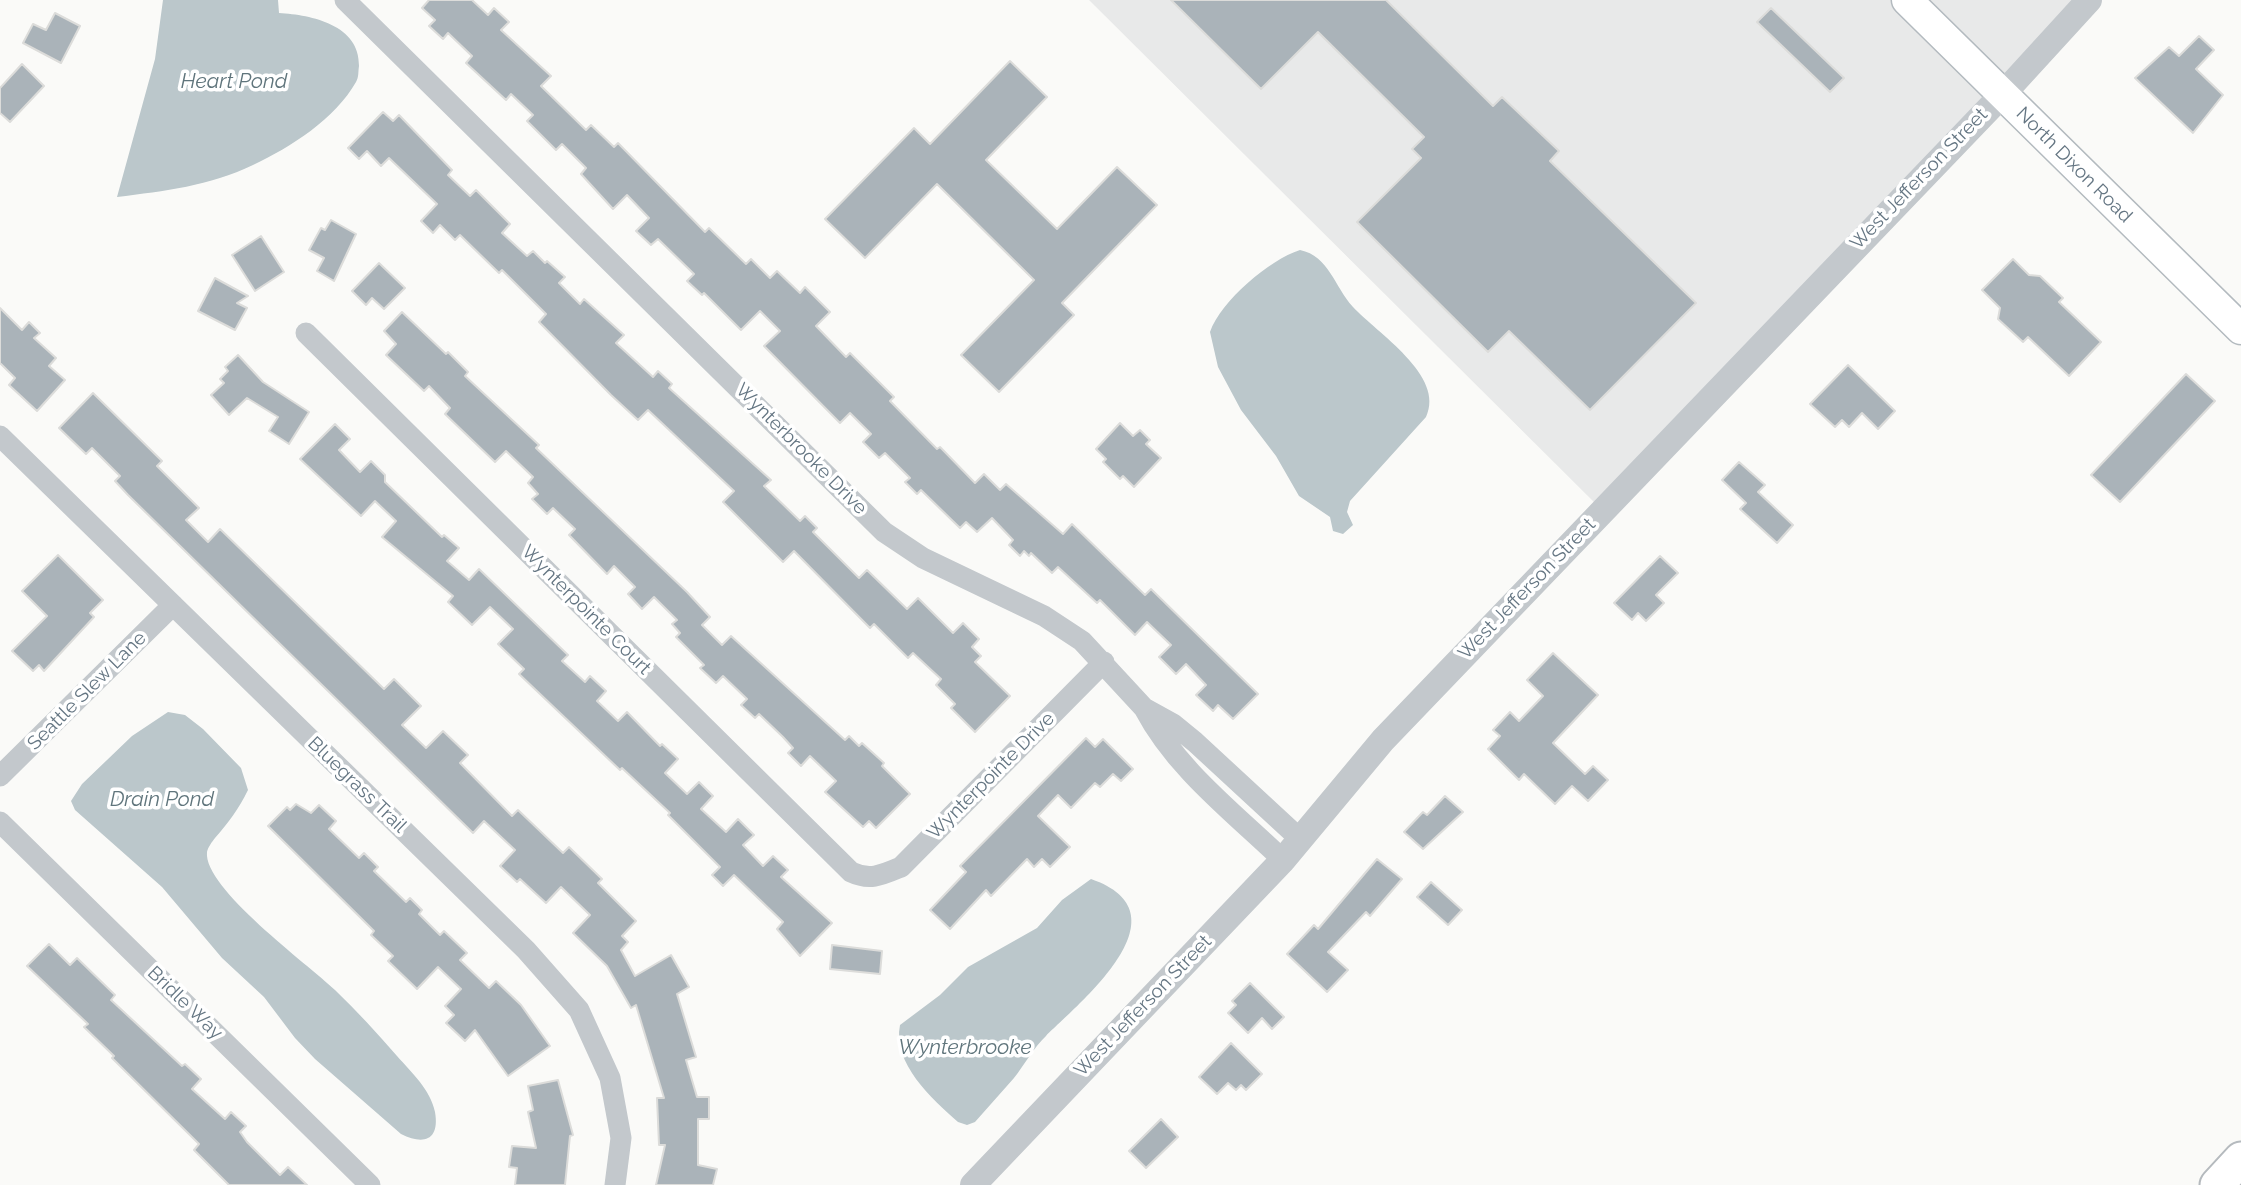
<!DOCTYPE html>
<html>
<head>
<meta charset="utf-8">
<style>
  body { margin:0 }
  canvas { display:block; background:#fafaf8 }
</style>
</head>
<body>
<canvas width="2241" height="1185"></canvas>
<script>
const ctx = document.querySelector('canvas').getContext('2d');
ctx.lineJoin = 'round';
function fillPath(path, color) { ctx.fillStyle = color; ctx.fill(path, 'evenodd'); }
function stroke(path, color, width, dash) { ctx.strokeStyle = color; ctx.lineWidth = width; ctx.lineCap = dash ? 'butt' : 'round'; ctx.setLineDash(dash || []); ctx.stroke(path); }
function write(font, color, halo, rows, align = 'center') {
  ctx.font = font + ' Raleway,sans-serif'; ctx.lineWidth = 7; ctx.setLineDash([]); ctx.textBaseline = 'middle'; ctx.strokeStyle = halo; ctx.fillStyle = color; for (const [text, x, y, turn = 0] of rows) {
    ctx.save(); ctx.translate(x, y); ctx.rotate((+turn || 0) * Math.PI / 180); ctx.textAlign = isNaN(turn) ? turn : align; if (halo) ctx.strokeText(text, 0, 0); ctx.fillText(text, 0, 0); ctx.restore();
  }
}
fillPath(new Path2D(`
  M1089,0h1001l-487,511z`), '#e8e9e9');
fillPath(new Path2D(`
  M163,0h115l1,13c33,2 81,12 80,53 -1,6 0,11 -3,16 -21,37 -65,65 -103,83 -44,21 -88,26 -136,32l38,-138z
  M1300,250c29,6 34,36 53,57 24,26 93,69 73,110l-76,84 -3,11 6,13 -10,9 -10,-3 -3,-14 -31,-21 -23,-40 -35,-46 -23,-43 -8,-35c11,-31 59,-72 90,-82z
  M168,712l17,3 18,14 38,39 7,22c-10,20 -19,32 -33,48 -3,4 -7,9 -8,14 -4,36 102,113 128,138 22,21 42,43 62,66 15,17 33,33 38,56 5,29 -12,33 -34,22l-86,-75 -20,-21 -31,-41 -42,-39 -60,-71 -87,-77 -4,-9 11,-17 50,-48z
  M1091,879c98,34 -8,121 -45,157 -12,11 -21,28 -32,42 -13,15 -26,29 -39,44l-8,3 -9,-3c-26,-23 -66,-59 -58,-97l40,-30 28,-28 69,-39 25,-28z`), '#bbc7cb');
const building = new Path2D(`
  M429,0h43l16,15 6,-7 15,14 -8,8 50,46 -10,10 45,44 5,-5 23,22 4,-4 87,89 4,-4 37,36 5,-5 19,19 7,-7 23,22 5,-6 25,25 -14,14 30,31 4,-4 44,44 -4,4 47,48 3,-2 35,36 9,-9 16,16 6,-6 57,50 9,-10 73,71 6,-6 107,105 -25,25 -15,-14 -5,6 -17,-16 10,-10 -20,-21 -10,10 -17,-17 12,-12 -24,-23 -12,13 -35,-35 -3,3 -39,-36 -6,6 -21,-20 -2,3 -5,-5 -4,5 -11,-11 4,-5 -21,-22 -15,14 -11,-10 -6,6 -39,-38 -4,4 -12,-12 5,-4 -25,-25 -6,5 -16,-16 8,-8 -21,-21 -10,10 -76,-77 16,-15 -20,-20 -19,19 -37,-37 -2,2 -15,-14 7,-7 -36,-35 -7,6 -15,-14 13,-13 -22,-23 -14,14 -32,-35 5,-6 -24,-24 -6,6 -29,-29 6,-6 -22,-21 -5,6 -40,-37 6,-7 -24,-23 -5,6 -14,-13 6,-6 -13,-12z
  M1171,0h215l107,106 9,-9 57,54 -9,10 146,142 -106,107 -81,-79 -21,21 -131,-130 64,-64 -9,-9 12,-12 -106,-105 -57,57z
  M1771,8l73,70 -14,14 -73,-70z
  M55,13l25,13 -19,37 -38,-20 10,-19 13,6z
  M2199,36l15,14 -18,19 27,26 -30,38 -58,-55 34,-31 10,9z
  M1010,61l37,36 -61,63 71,69 60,-62 40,38 -95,98 12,12 -75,77 -38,-37 73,-75 -97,-96 -72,74 -40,-39 89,-91 16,16z
  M22,64l22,22 -34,36 -10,-9v-25z
  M383,112l10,9 6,-6 53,55 -4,5 22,21 6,-6 34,34 -8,9 25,23 6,-5 12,12 2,-2 18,16 -6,6 21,21 4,-5 40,36 -8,8 37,34 5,-6 14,13 -3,4 102,92 -7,6 36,35 5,-5 12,12 -4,4 46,46 8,-8 40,39 11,-11 35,35 10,-10 16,16 -7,8 9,9 -6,6 35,34 -35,36 -24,-24 4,-4 -19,-19 5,-6 -28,-26 -5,5 -34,-34 -4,4 -76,-77 -11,11 -60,-60 11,-11 -86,-81 -10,10 -27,-25 -72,-73 7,-8 -44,-44 -3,3 -39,-38 -5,5 -15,-15 -7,8 -12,-12 16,-17 -48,-46 -8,8 -14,-15 -8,8 -11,-11z
  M331,220l25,14 -22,47 -17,-10 7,-13 -15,-8 12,-22 4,2z
  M261,236l23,36 -29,19 -23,-36z
  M2013,259l16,16 11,1 23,22 -4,4 42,40 -32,34 -41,-39 -5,5 -25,-23 2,-11 -18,-18z
  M379,263l26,25 -21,21 -12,-11 -6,7 -14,-14z
  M215,278l33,18 -11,7 10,5 -12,22 -37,-19z
  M0,308l22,22 7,-8 11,11 -6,5 22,20 -7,8 16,14 -28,31 -28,-26 6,-7 -15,-15z
  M402,312l44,42 2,-2 20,20 -3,4 74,69 -3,3 151,144 23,25 -8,8 20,20 9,-9 114,104 4,-4 10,10 3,-3 22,20 -2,3 28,28 -34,34 -7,-7 -6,6 -38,-35 11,-11 -26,-25 -9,10 -13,-13 5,-5 -10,-11 -24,-23 -4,4 -14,-13 6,-6 -24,-23 -7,7 -16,-15 4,-3 -28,-28 4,-4 -8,-9 5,-4 -23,-23 -12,12 -14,-15 7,-7 -21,-21 -7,8 -38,-39 6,-6 -22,-21 -6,6 -15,-15 6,-5 -10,-11 5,-6 -27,-26 -11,11 -50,-48 5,-6 -21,-22 -5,5 -38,-36 10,-11 -12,-13z
  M238,355l25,27 46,30 -20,32 -20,-13 9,-14 -31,-19 -18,17 -18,-20 13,-12 -4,-4 8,-8 -3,-4z
  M1848,365l47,46 -17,18 -16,-16 -13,14 -7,-7 -7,7 -25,-23z
  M2186,374l29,27 -95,101 -29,-27z
  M93,393l69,68 -5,5 42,42 -13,12 22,22 12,-13 164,160 10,-10 27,27 -19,19 24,23 17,-17 25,24 -8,8 52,53 6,-6 45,43 6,-6 33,32 -4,4 38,38 -14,15 6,6 -7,8 14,26 36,-21 18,32 -12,7 19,63 -10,3 11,37h12v22h-11v46l19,4 -4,16h-57l9,-40h-6l-2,-47h7l-28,-93 -5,3 -24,-42 -34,-33 17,-18 -29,-28 -15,16 -26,-24 -3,3 -17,-16 15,-16 -31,-29 -11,12 -345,-338 -13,-14 5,-5 -28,-28 -6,6 -27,-26z
  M1120,423l13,13 7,-6 10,10 -4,4 15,14 -27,29 -11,-11 -3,3 -17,-17 3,-3 -10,-10z
  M335,424l15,15 -11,11 21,22 11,-11 14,14v7l57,55 2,-2 15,13 -12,13 22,19 10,-11 89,86 -6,6 23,21 5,-6 16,15 -9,10 21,20 9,-9 33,34 2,-2 16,15 -13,14 22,21 12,-12 14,14 -12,13 25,23 12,-13 16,16 -11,10 20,21 10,-10 15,14 -7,7 51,46 -32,33 -23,-27 6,-7 -49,-47 -11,11 -11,-11 8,-8 -52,-52 2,-2 -48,-45 -2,2 -101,-96 5,-5 -26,-25 15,-15 -23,-22 -18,18 -24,-23 5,-6 -71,-59 14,-16 -21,-20 -14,15 -61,-57z
  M1739,462l26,23 -7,7 35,33 -16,18 -37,-34 6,-6 -24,-23z
  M58,555l45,45 -13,13 4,4 -50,54 -5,-6 -6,6 -21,-20 35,-35 -25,-25z
  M1660,556l18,17 -22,22 8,8 -18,18 -8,-8 -6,7 -18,-17z
  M1553,653l45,42 -45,48 32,31 8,-8 15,14 -20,21 -16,-15 -17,18 -31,-30 -5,6 -31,-31 12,-13 -7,-6 17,-18 9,9 24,-25 -16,-16z
  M1086,738l9,9 8,-8 30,30 -12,12 -8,-7 -13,13 -5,-4 -24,25 -13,-13 -20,21 32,31 -20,20 -8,-8 -8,8 -7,-8 -36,37 -5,-6 -36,39 -20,-19 36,-38 -6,-6z
  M1445,796l18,16 -40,37 -19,-17 19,-20 4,3z
  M296,804l15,9 8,-8 17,16 -7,8 30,29 5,-5 14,14 -4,4 32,31 4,-4 12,12 -3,4 21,21 4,-4 23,22 -7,7 29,28 7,-7 25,24 29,41 -42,30 -33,-46 -10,11 -19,-18 8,-8 -9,-9 16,-17 -23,-22 -21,22 -29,-28 5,-5 -22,-21 3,-4 -106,-105 19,-19 3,3z
  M1377,859l25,20 -32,37 -4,-4 -38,40 20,18 -21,22 -40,-38 27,-29 4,4z
  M1431,882l31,28 -14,15 -31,-28z
  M49,944l21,21 7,-7 38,37 -4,5 71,66 3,-2 16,15 -9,10 33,30 6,-7 15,14 -6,6 7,10 33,33 8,-8 19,18h-78l-35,-35 5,-6 -87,-86 2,-2 -30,-29 4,-3 -61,-58z
  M832,945l50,6 -2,23 -50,-5z
  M1250,983l34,34 -12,12 -10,-11 -14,15 -20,-20 8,-8 -4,-4z
  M1231,1043l31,31 -16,16 -5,-5 -5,5 -8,-7 -11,11 -18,-17z
  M558,1080l15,55 -3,1 -5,49h-50l2,-17 -8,-1 3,-21 24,2 -8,-36 5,-2 -5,-24z
  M1161,1119l17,18 -32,31 -17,-17z`);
fillPath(building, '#aab3b9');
stroke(building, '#dcdcda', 2);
const secondary = new Path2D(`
  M1907,0l334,329`);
const primary = new Path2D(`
  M2217,1185l24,-26`);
stroke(secondary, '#b3babf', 33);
stroke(primary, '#b5babe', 37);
stroke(new Path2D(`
  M345,0l539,532 39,26 121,58 38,25 62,67 29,16 22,18 105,97
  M306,333l545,539c19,9 31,3 50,-5l203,-205
  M0,436l526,514 53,60 31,68 11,60 -6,47
  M1144,708c32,61 89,104 139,152
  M0,776l173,-171
  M0,822l370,363`), '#c3c8cc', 21);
stroke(new Path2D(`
  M973,1185l310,-325 100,-120 620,-646 86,-94`), '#c3c8cc', 26);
stroke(secondary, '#fff', 30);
stroke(primary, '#fff', 33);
write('19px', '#657683', '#fff', [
  ["North Dixon Road",2074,165,45],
  ["West Jefferson Street",1919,179,-46],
  ["Wynterbrooke Drive",801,449,45],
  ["West Jefferson Street",1527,589,-46],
  ["Wynterpointe Court",586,610,45],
  ["Seattle Slew Lane",87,691,-45],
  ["Wynterpointe Drive",991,776,-45],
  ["Bluegrass Trail",357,785,44],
  ["Bridle Way",185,1003,44],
  ["West Jefferson Street",1143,1006,-46]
]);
write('italic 21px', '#60757c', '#fff', [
  ["Heart Pond",234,82],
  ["Drain Pond",162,800],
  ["Wynterbrooke",965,1048]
]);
</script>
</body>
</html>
